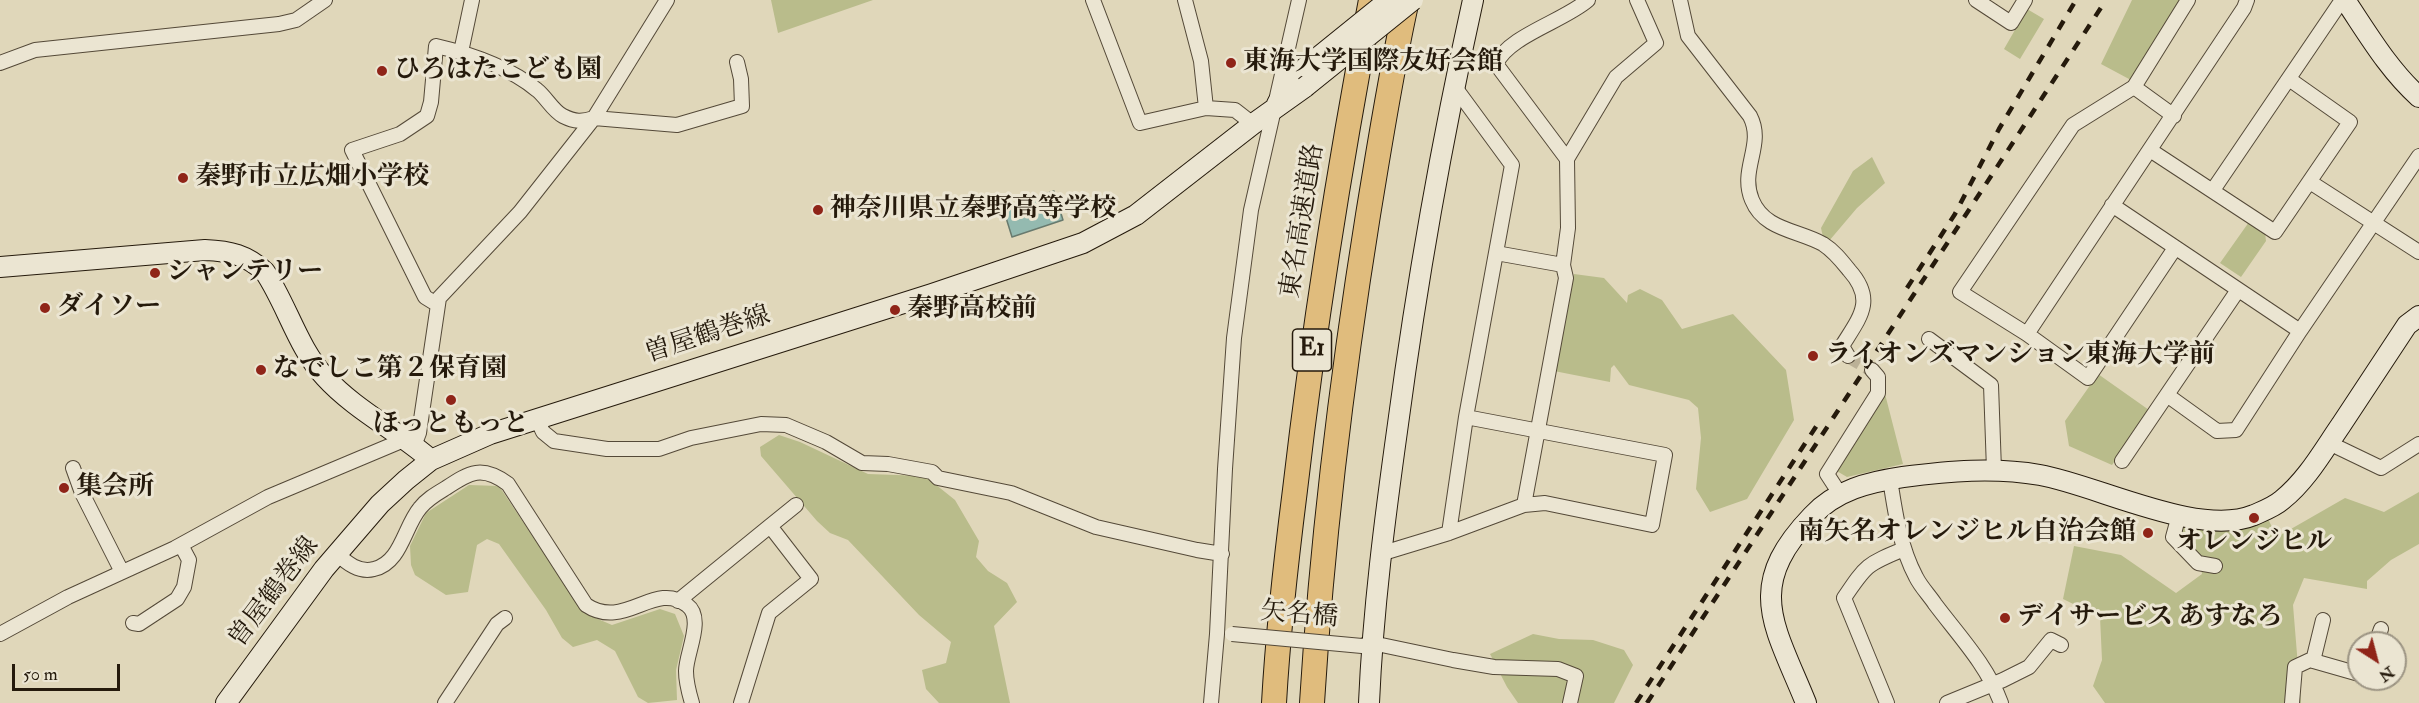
<!DOCTYPE html>
<html>
<head>
<meta charset="utf-8">
<style>
  body { margin:0 }
  #map { position:relative; width:2419px; height:703px; overflow:hidden; background:#e0d7ba; font-family:"IM FELL Double Pica",serif }
  canvas { display:block }
  .north { position:absolute; left:2347px; top:631px; width:60px; height:60px; box-sizing:border-box; background:#ebe5d2; border:2px solid #9c9483; border-radius:50%; rotate:144deg; font-size:16px; font-weight:700; line-height:24px; text-align:center; color:#251a0c }
  .north::after { content:''; display:block; margin:auto; width:21px; height:27px; background:#8f2418; clip-path:polygon(50% 0,100% 100%,50% 72%,0 100%) }
  .scale { position:absolute; left:12px; top:664px; width:108px; height:27px; box-sizing:border-box; border:3px solid #251a0c; border-top:0; padding-left:8px; font-size:18px; line-height:21px; white-space:nowrap; color:#251a0c; -webkit-text-stroke:4px #ebe5d2; paint-order:stroke }
</style>
</head>
<body>
<div id="map">
<canvas width="2419" height="703"></canvas>
<div class="north">N</div>
<div class="scale">50 m</div>
</div>
<script>
const ctx = document.querySelector('canvas').getContext('2d');
ctx.lineJoin = 'round';
function fillPath(path, color) { ctx.fillStyle = color; ctx.fill(path, 'evenodd'); }
function stroke(path, color, width, dash) { ctx.strokeStyle = color; ctx.lineWidth = width; ctx.lineCap = dash ? 'butt' : 'round'; ctx.setLineDash(dash || []); ctx.stroke(path); }
function write(font, color, halo, rows, align = 'center') {
  ctx.font = font + ' "IM FELL Double Pica","Noto Serif JP",serif'; ctx.lineWidth = 6; ctx.setLineDash([]); ctx.textBaseline = 'middle'; ctx.strokeStyle = halo; ctx.fillStyle = color; for (const [text, x, y, turn = 0] of rows) {
    ctx.save(); ctx.translate(x, y); ctx.rotate((+turn || 0) * Math.PI / 180); ctx.textAlign = isNaN(turn) ? turn : align; if (halo) ctx.strokeText(text, 0, 0); ctx.fillText(text, 0, 0); ctx.restore();
  }
}
fillPath(new Path2D(`
  M771,0h102l-95,33z
  M2132,0h56l-54,87 -5,-8 -28,-15z
  M2027,9l17,10 -24,40 -16,-10z
  M1872,157l13,26 -28,25 -28,33 -6,-4 -2,-9 32,-57z
  M2249,222l16,11 1,8 -25,36 -21,-14z
  M1574,274l30,4 23,25 1,-8 12,-6 22,11 20,29 51,-15 53,56 8,50 -47,79 -37,13 -14,-23 5,-51 -3,-30 -9,-8 -60,-15 -15,-20 -3,3 -1,14 -56,-11z
  M2098,374l51,36 -37,55 -43,-19 -4,-25z
  M1884,390l19,74 -56,13 -12,-7z
  M779,435l21,7 68,32 57,2 30,24 24,41 -3,16 12,14 19,12 10,19 -23,24 16,77h-71l-13,-14 -4,-19 24,-7 5,-21 -32,-27 -71,-75 -18,-7 -13,-12 -56,-65 -1,-9z
  M469,485l30,1 85,127 28,12 48,-16 15,5 9,22 -8,34 1,30 -29,3 -10,-6 -23,-46 -18,-11 -24,7 -11,-9 -16,-28 -47,-66 -12,-5 -10,6 -9,47 -22,3 -31,-20 -4,-10 -1,-19 16,-33z
  M2419,492v52l-28,16 -24,21v8l-63,-11 -11,27 8,98h-196l-12,-17 9,-26 -2,-43 -37,-18 11,-53 47,9 55,38 26,-19 -1,-6 -23,-33 1,-6 4,-3 84,-9 10,20 68,-39 39,14z
  M1533,634l26,5 34,1 31,10 9,15 -19,38h-96l-11,-16 -17,-33z`), '#b9bc8b');
const water = new Path2D(`
  M1054,191l9,29 -51,17 -9,-29z`);
fillPath(water, '#94bab0');
stroke(water, '#687a6e', 1.5);
stroke(new Path2D(`
  M1848,356l24,14`), '#bbb197', 14, [14, 7]);
const street = new Path2D(`
  M1093,0l47,123 66,-15 29,2 18,14
  M1185,0l16,61 5,47
  M1680,0l8,36 62,80c15,29 -11,53 2,84 12,30 46,30 71,44 11,7 18,16 26,26 27,30 11,47 -7,76l6,10
  M1976,0l35,23 14,-23
  M461,52l11,-52
  M0,63l35,-13 244,-26 17,-4 29,-20
  M2134,87l40,29
  M2150,150l125,82 75,-110 -61,-43
  M1567,159l-71,-95c12,-28 68,-43 92,-64
  M2310,182l109,70
  M2213,190l129,-190
  M2112,205l188,126
  M2175,248l-87,130 -61,-44 -67,-42 113,-167 61,-38 54,-87
  M1496,253l67,12
  M438,305l-13,-8 -73,-147 48,-16 27,-18 4,-14 5,-56c35,8 73,21 101,44 9,7 16,21 26,26 12,6 19,6 31,2l83,7 65,-19 -1,-27 -4,-17
  M2027,334l217,-326 3,-8
  M1929,339l62,46 3,85
  M2167,395l50,36 19,-1 64,-99 119,-175
  M537,419l6,13 11,9 53,8h52l32,-11 70,-14 25,1 40,17 36,21 26,1 44,8 6,6 73,15 85,34 101,23 25,4
  M2329,443l52,25 38,-24
  M414,446l5,-13 20,-135 81,-86 74,-94 73,-118
  M2122,461l116,-171
  M73,468l9,25 40,79
  M1890,479c5,33 10,68 26,98 5,10 13,18 19,27 24,32 52,61 66,99
  M1840,494l-13,-20 51,-81v-16l-6,-7
  M1524,505l42,-227 -3,-13 5,-37 -1,-69 49,-82 40,-34 -19,-43
  M2179,515l-6,22 25,26 17,3
  M770,526l26,-21
  M1449,533l17,-116 46,-252 -58,-79
  M337,554c10,9 22,19 37,15 27,-6 30,-42 46,-61 7,-9 16,-14 26,-20 24,-16 36,-23 62,-4l78,121c39,26 68,-25 101,0 18,13 -1,48 -1,66 0,11 3,22 6,32
  M1380,554l69,-21 75,-28 21,-2 107,22 13,-70 -199,-38
  M678,601l92,-75 41,53 -42,34 -28,90
  M133,623l6,1 38,-25 7,-12 5,-27 -8,-15
  M0,634l68,-37 107,-49 93,-51 138,-58
  M2376,643l5,-14
  M1364,645l8,-2 81,17 41,7 64,2 18,7 -6,27
  M2313,661l10,-41
  M445,703l52,-79 8,-6
  M1211,703l6,-69 8,-165 9,-131 17,-128 48,-210
  M1887,703l-43,-105c22,-33 23,-34 60,-49
  M1947,703l56,-23 26,-13 22,-27 10,5
  M2292,703l3,-36 15,-7 49,14`);
const secondary = new Path2D(`
  M2345,0c23,34 43,69 74,97
  M1277,104l14,-23 15,-14
  M0,267l205,-17c25,1 42,5 60,22 22,33 33,76 60,105 30,33 73,54 106,83
  M226,703l98,-134 56,-65 26,-24 25,-20 59,-26 442,-140 151,-51 53,-28 117,-91 52,-37
  M1369,703c4,-94 16,-186 29,-279 19,-143 44,-284 75,-424
  M1806,703c-32,-79 -62,-116 6,-187 24,-26 57,-34 91,-39 46,-6 91,-10 137,-2 57,10 159,63 214,40 9,-4 20,-8 28,-15 25,-20 41,-49 59,-75 22,-33 44,-67 66,-100l12,-9`);
const highway = new Path2D(`
  M1274,703c4,-71 12,-142 21,-213 19,-164 45,-327 76,-490
  M1312,703c10,-164 30,-326 56,-488 12,-72 23,-144 39,-215`);
stroke(street, '#544938', 16);
stroke(secondary, '#251a0c', 22);
stroke(highway, '#251a0c', 26);
stroke(street, '#ebe5d2', 14);
stroke(secondary, '#ebe5d2', 20);
stroke(highway, '#e0bc7d', 24);
stroke(new Path2D(`
  M1907,288l48,-74 44,-85 77,-129
  M1636,703l185,-284
  M1647,703l459,-703`), '#251a0c', 4.5, [10, 10]);
const streetBridge = new Path2D(`
  M1232,634l130,12`);
const secondaryBridge = new Path2D(`
  M1306,67l83,-67
  M1305,87l108,-87`);
stroke(streetBridge, '#544938', 16, []);
stroke(secondaryBridge, '#251a0c', 22, []);
stroke(streetBridge, '#ebe5d2', 14);
stroke(secondaryBridge, '#ebe5d2', 20);
for (const [x, y, r, color] of [
  [1231,63,6,"#8f2418"],
  [382,71,6,"#8f2418"],
  [183,178,6,"#8f2418"],
  [818,210,6,"#8f2418"],
  [155,273,6,"#8f2418"],
  [45,308,6,"#8f2418"],
  [895,310,6,"#8f2418"],
  [1813,356,6,"#8f2418"],
  [261,370,6,"#8f2418"],
  [451,400,6,"#8f2418"],
  [64,488,6,"#8f2418"],
  [2254,518,6,"#8f2418"],
  [2148,533,6,"#8f2418"],
  [2005,618,6,"#8f2418"]
]) { const dot = new Path2D(); dot.arc(x, y, r, 0, 2 * Math.PI); ctx.fillStyle = color; ctx.fill(dot); stroke(dot, '#ebe5d2', 2); }
for (const [x, y, w] of [
  [1312,350,39]
]) { const box = new Path2D(); box.roundRect(x - w / 2, y - 21, w, 42, 4.5); ctx.fillStyle = '#ebe5d2'; ctx.fill(box); stroke(box, '#251a0c', 1.5); }
write('bold 24px', '#251a0c', null, [
  ["E1",1312,350]
]);
write('bold 26px', '#251a0c', '#ebe5d2', [
  ["東海大学国際友好会館",1243,63],
  ["ひろはたこども園",394,71],
  ["秦野市立広畑小学校",195,178],
  ["神奈川県立秦野高等学校",830,210],
  ["シャンテリー",167,273],
  ["ダイソー",57,308],
  ["秦野高校前",907,310],
  ["ライオンズマンション東海大学前",1825,356],
  ["なでしこ第２保育園",273,370],
  ["ほっともっと",451,425,"center"],
  ["集会所",76,488],
  ["南矢名オレンジヒル自治会館",2136,533,"right"],
  ["オレンジヒル",2254,543,"center"],
  ["デイサービス あすなろ",2017,618]
], 'left');
write('26px', '#251a0c', '#ebe5d2', [
  ["東名高速道路",1304,221,-81],
  ["曽屋鶴巻線",708,336,-18],
  ["曽屋鶴巻線",275,593,-53],
  ["矢名橋",1299,616,5]
]);
</script>
</body>
</html>
